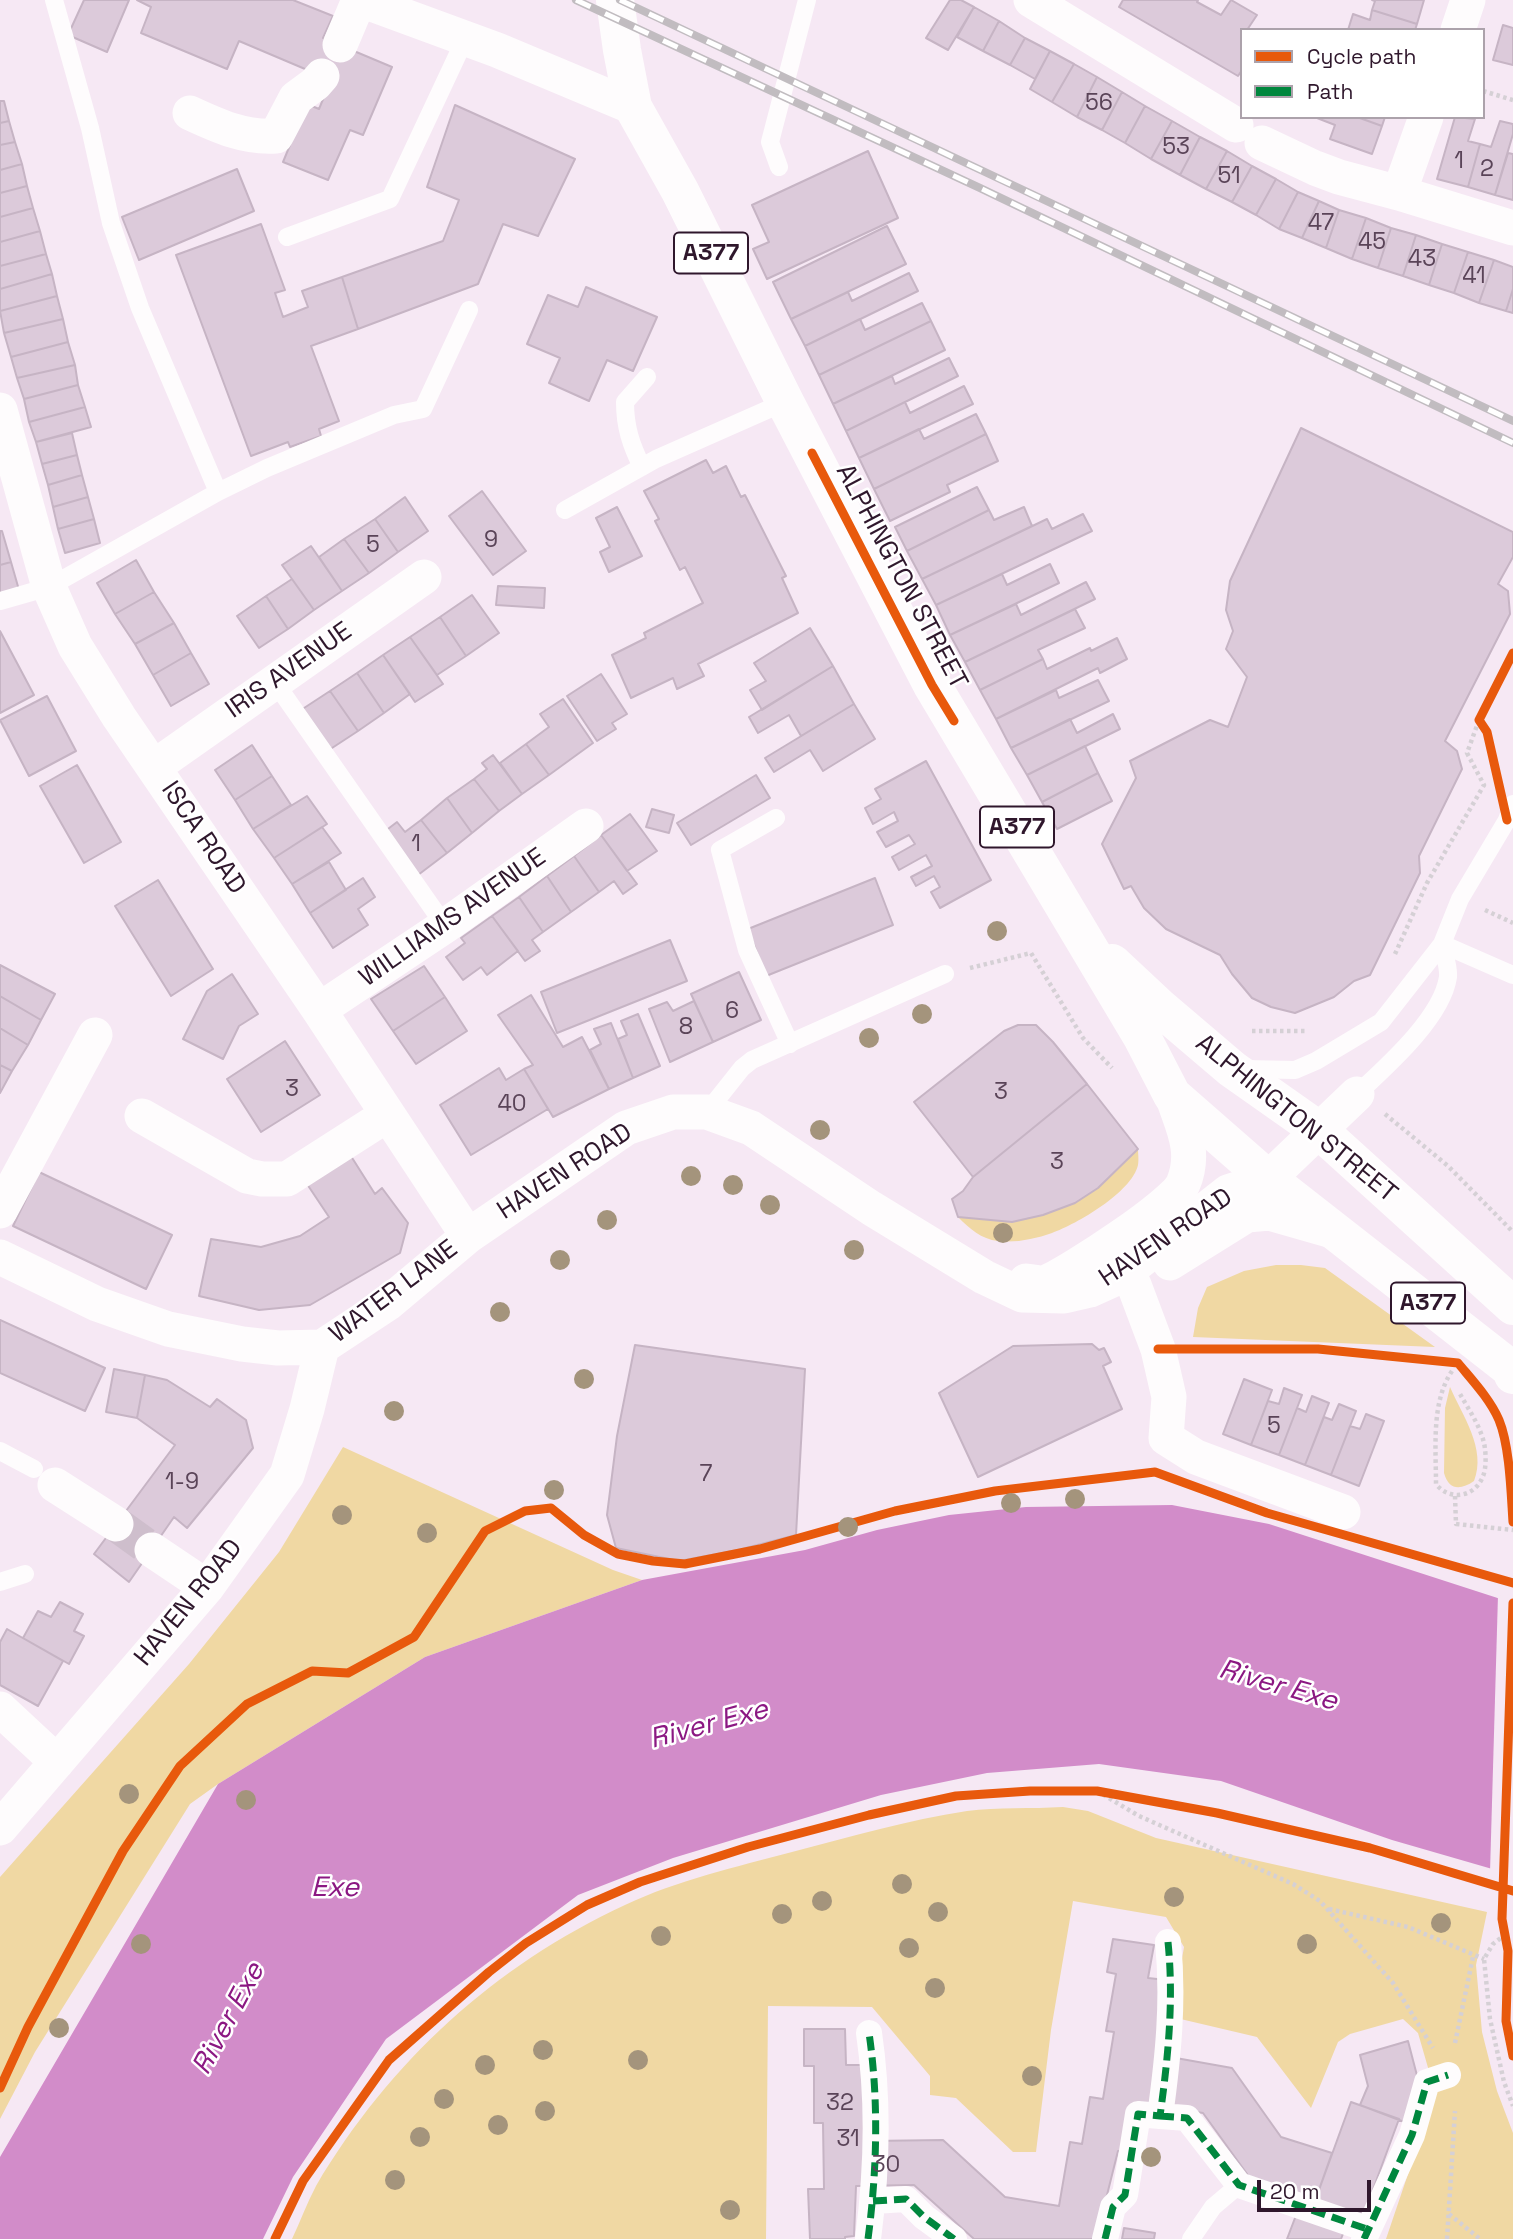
<!DOCTYPE html>
<html>
<head>
<meta charset="utf-8">
<style>
  body { margin:0 }
  #map { position:relative; width:1513px; height:2239px; overflow:hidden; background:#f6e8f4; font-family:"Space Grotesk",sans-serif }
  canvas { display:block }
  .legend { position:absolute; left:1240px; top:28px; width:245px; height:91px; box-sizing:border-box; background:#fff; border:2px solid #aca2ab; margin:0; padding:9px 12px; list-style:none; font-size:21px; color:#2f172c }
  .legend li { display:flex; align-items:center; gap:14px; height:35px }
  .legend b { width:35px; border:2px solid #aca2ab }
  .scale { position:absolute; left:1257px; top:2180px; width:114px; height:32px; box-sizing:border-box; border:4px solid #2f172c; border-top:0; padding-left:9px; font-size:21px; line-height:24px; white-space:nowrap; color:#2f172c; -webkit-text-stroke:5px #fff; paint-order:stroke }
</style>
</head>
<body>
<div id="map">
<canvas width="1513" height="2239"></canvas>
<ul class="legend">
<li><b style="height:9px;background:#e8590c"></b>Cycle path</li>
<li><b style="height:9px;background:#00873e"></b>Path</li>
</ul>
<div class="scale">20 m</div>
</div>
<script>
const ctx = document.querySelector('canvas').getContext('2d');
ctx.lineJoin = 'round';
function fillPath(path, color) { ctx.fillStyle = color; ctx.fill(path, 'evenodd'); }
function stroke(path, color, width, dash) { ctx.strokeStyle = color; ctx.lineWidth = width; ctx.lineCap = dash ? 'butt' : 'round'; ctx.setLineDash(dash || []); ctx.stroke(path); }
function write(font, color, halo, rows, align = 'center') {
  ctx.font = font + ' "Space Grotesk",sans-serif'; ctx.lineWidth = 5; ctx.setLineDash([]); ctx.textBaseline = 'middle'; ctx.strokeStyle = halo; ctx.fillStyle = color; for (const [text, x, y, turn = 0] of rows) {
    ctx.save(); ctx.translate(x, y); ctx.rotate((+turn || 0) * Math.PI / 180); ctx.textAlign = isNaN(turn) ? turn : align; if (halo) ctx.strokeText(text, 0, 0); ctx.fillText(text, 0, 0); ctx.restore();
  }
}
fillPath(new Path2D(`
  M1138,1149c0,4 1,11 0,16 -6,27 -61,59 -86,68 -17,6 -36,10 -54,8 -17,-2 -28,-12 -40,-24l54,5 31,-7 32,-12 23,-15z
  M1276,1265h25l24,3 110,79 -242,-10 5,-29 9,-21 37,-16z
  M1450,1387c12,28 37,62 24,94 -13,9 -25,10 -30,-8l1,-65z
  M343,1447l270,123 29,10 -217,77 -207,127 -28,20 -155,248 -35,67v-242l189,-213 90,-112z
  M1063,1807l25,4 68,27 331,74 -11,53 6,67 15,59 16,42v106h-127l43,-127 4,-27 -15,-52 -15,-14 -53,15 -12,8 -27,66 -54,-71 -85,-20 12,-70 -18,-30 -93,-16 -22,129 -15,122h-23l-57,-54 -26,-3v-19l-58,-69 -104,-1 -2,233h-474c8,-17 15,-36 24,-53 74,-125 178,-220 309,-281 53,-25 111,-38 167,-53 58,-15 116,-32 175,-41 31,-4 64,-2 96,-4z`), '#f0d8a3');
fillPath(new Path2D(`
  M1172,1505l97,19 244,79v272l-121,-35 -171,-59 -122,-17 -112,9 -106,22 -208,63 -95,37 -192,144 -93,138 -30,62h-263v-82l218,-373 207,-127 217,-77 163,-30 72,-20 72,-15 77,-8z`), '#d28cc9');
fillPath(new Path2D(`
  M1498,1595l15,4v279l-23,-6z`), '#f6e8f4');
const building = new Path2D(`
  M84,0h45l-22,52 -39,-17z
  M137,0h156l40,16 -10,22 69,29 -29,68 -13,-5 -22,50 -45,-18 24,-58 12,5 12,-29 -92,-39 -12,28 -86,-36 10,-26z
  M950,0h11l13,7 -26,43 -22,-12z
  M1123,0h75l-1,2 24,13 10,-15 26,15 -10,15h-5v40l-4,6 -119,-69z
  M1372,0h52l-7,24 -45,-14 3,-9z
  M974,7l25,14 -16,30 -26,-14z
  M1372,10l45,14 -2,6h-67l5,-16 17,6z
  M999,21l26,17 -15,27 -27,-14z
  M1503,25l10,3v37l-20,-5z
  M1025,38l25,13 -15,28 -25,-14z
  M1050,51l24,13 -22,38 -22,-13z
  M1074,64l23,13 -20,40 -25,-15z
  M1097,77l25,15 -20,38 -25,-13z
  M1122,92l23,14 -20,37 -23,-13z
  M0,101h4l5,20 -9,2z
  M455,105l120,54 -37,77 -35,-12 -25,60 -120,45 -16,-52 101,-36 16,-41 -32,-13z
  M1145,106l27,15 -21,38 -26,-16z
  M1357,117h28l-3,9z
  M1357,117l25,9 -10,28 -42,-15 5,-14 -18,-7z
  M1455,117l20,2 -7,22 12,3 -12,43 -31,-8z
  M9,121l6,21 -15,3v-22z
  M1172,121l28,16 -20,38 -29,-16z
  M1500,121l13,3v10l-18,61 -27,-8 12,-43 11,3z
  M1200,137l27,14 -21,38 -26,-14z
  M15,142l7,22 -22,6v-25z
  M868,151l30,67 -131,61 -14,-30 16,-7 -17,-37z
  M1227,151l25,15 -20,36 -26,-13z
  M1508,153l5,1v46l-18,-5z
  M22,164l5,22 -27,7v-23z
  M1252,166l24,13 -20,36 -24,-13z
  M237,169l17,42 -115,49 -17,-43z
  M1276,179l22,13 -19,37 -23,-14z
  M27,186l6,22 -33,9v-24z
  M1298,192l21,9 -17,37 -23,-9z
  M1319,201l20,9 -13,38 -24,-10z
  M33,208l7,23 -40,11v-25z
  M1339,210l27,8 -14,41 -26,-11z
  M1366,218l25,10 -13,40 -26,-9z
  M261,224l24,66 -10,3 8,24 25,-10 -6,-16 40,-14 16,52 -47,17 28,75 -20,8 2,7 -31,11 -2,-5 -37,14 -75,-201z
  M887,226l19,38 -115,55 -18,-37z
  M1391,228l25,7 -13,41 -25,-8z
  M40,231l6,23 -46,12v-24z
  M1416,235l26,9 -13,41 -26,-9z
  M1442,244l26,8 -14,41 -25,-8z
  M1468,252l26,8 -15,43 -25,-10z
  M46,254l6,20 -52,15v-23z
  M1494,260l19,7v22l-7,22 -27,-8z
  M909,273l9,18 -113,55 -14,-27 57,-27 4,9z
  M52,274l5,22 -57,15v-22z
  M586,287l71,30 -24,54 -26,-11 -18,41 -40,-18 11,-25 -33,-14 21,-49 30,12z
  M1513,289v24l-7,-2z
  M57,296l6,23 -59,14 -4,-22z
  M922,303l9,18 -112,54 -14,-29 55,-27 5,11z
  M63,319l5,23 -57,15 -7,-24z
  M931,321l14,29 -112,54 -14,-29z
  M68,342l7,23 -58,13 -6,-21z
  M949,358l9,18 -112,55 -13,-27 59,-28 3,8z
  M75,365l3,20 -54,14 -7,-21z
  M78,385l7,22 -56,15 -5,-23z
  M964,386l9,18 -114,54 -13,-27 59,-29 5,11z
  M85,407l6,20 -55,15 -7,-20z
  M976,414l10,20 -112,55 -15,-31 60,-29 5,10z
  M1301,428l212,104v25l-15,27 10,7 2,23 -65,127 12,10 5,18 -43,87 1,17 -50,102 -16,6 -20,16 -39,16 -24,-6 -19,-9 -20,-24 -12,-19 -54,-26 -22,-21 -13,-22 -7,3 -22,-45 34,-66 -6,-17 80,-41 18,7 19,-50 -21,-28 7,-18 -7,-21 4,-29z
  M72,433l5,22 -35,9 -6,-22z
  M986,434l12,27 -51,24 3,7 -60,29 -16,-32z
  M77,455l5,20 -34,10 -6,-21z
  M706,460l7,13 13,-7 15,31 4,-2 41,81 -4,2 16,35 -100,51 6,12 -27,13 -4,-11 -42,20 -19,-43 34,-17 -2,-5 59,-30 -18,-36 -5,3 -25,-49 4,-2 -15,-28z
  M82,475l6,22 -35,10 -5,-22z
  M977,487l12,23 -82,41 -12,-24z
  M482,491l44,60 -33,24 -44,-59z
  M88,497l6,22 -36,10 -5,-22z
  M405,497l23,34 -30,21 -23,-33z
  M617,507l25,49 -33,16 -9,-20 10,-5 -14,-29z
  M1024,507l8,19 -110,53 -15,-28 82,-41 5,10z
  M1083,514l9,17 -156,74 -14,-26 125,-60 5,10z
  M94,519l6,24 -35,10 -7,-24z
  M375,519l23,33 -29,21 -25,-34z
  M0,531h2l9,31 -11,3z
  M344,539l25,34 -27,18 -23,-34z
  M311,546l31,45 -28,19 -32,-45z
  M136,560l18,32 -39,22 -18,-31z
  M11,562l8,28 -19,4v-29z
  M1050,564l9,19 -109,52 -14,-30 66,-31 5,11z
  M292,579l22,31 -26,19 -22,-33z
  M1086,582l9,17 -130,63 -15,-27 66,-31 5,11z
  M498,586l47,2 -1,20 -48,-3z
  M154,592l20,31 -39,21 -20,-30z
  M472,595l27,38 -33,23 -26,-39z
  M266,596l22,33 -29,19 -22,-32z
  M1075,609l10,19 -47,22 5,9 -63,31 -15,-28z
  M440,617l26,39 -29,19 -27,-38z
  M174,623l17,30 -38,22 -18,-31z
  M810,628l23,38 -71,44 -12,-20 16,-9 -12,-18z
  M0,631l34,64 -34,18z
  M410,637l33,47 -28,18 -32,-47z
  M1117,638l10,21 -27,14 -2,-5 -102,51 -16,-29 63,-31 4,10 43,-21 1,3z
  M191,653l18,31 -38,22 -18,-31z
  M383,655l27,39 -26,19 -27,-40z
  M833,666l21,38 -53,32 -12,-21 -31,18 -9,-16z
  M357,673l27,40 -26,18 -28,-40z
  M601,674l26,40 -15,9 4,6 -19,12 -30,-45z
  M1098,680l11,21 -98,47 -15,-29 60,-29 3,8z
  M330,691l28,40 -29,19 -28,-40z
  M47,696l29,55 -47,25 -29,-56z
  M563,699l30,44 -44,32 -23,-31 23,-17 -9,-13z
  M854,704l21,35 -52,32 -13,-21 -36,22 -9,-14z
  M1113,714l7,15 -93,46 -16,-27 59,-29 7,14z
  M526,744l23,31 -27,19 -22,-31z
  M252,745l20,31 -37,24 -20,-30z
  M1085,746l13,27 -56,29 -15,-27z
  M493,755l29,39 -23,17 -25,-32 13,-10 -5,-6z
  M926,761l65,119 -51,28 -9,-16 9,-5 -6,-11 -18,10 -5,-9 21,-11 -6,-11 -27,15 -7,-13 23,-13 -6,-9 -23,12 -9,-15 21,-11 -4,-9 -21,12 -8,-16 16,-9 -6,-10z
  M77,765l44,77 -37,21 -44,-77z
  M1098,773l14,28 -55,28 -15,-27z
  M756,775l14,23 -79,47 -14,-22z
  M272,776l19,29 -38,24 -18,-29z
  M474,779l25,32 -27,22 -25,-35z
  M307,796l20,28 -53,34 -21,-29z
  M447,798l25,35 -25,20 -26,-33z
  M652,809l22,6 -5,18 -23,-6z
  M630,814l27,37 -30,20 -26,-36z
  M421,820l26,33 -29,22 -34,-43 13,-10 8,10z
  M322,827l19,26 -49,31 -18,-26z
  M601,835l36,49 -14,10 -9,-13 -15,11 -25,-36z
  M574,856l25,36 -28,20 -24,-36z
  M329,862l17,28 -36,23 -18,-29z
  M547,876l24,36 -28,20 -24,-35z
  M363,878l12,19 -17,12 10,16 -35,23 -23,-35z
  M875,878l18,47 -127,51 -18,-47z
  M158,880l55,89 -42,27 -56,-90z
  M519,897l24,35 -11,8 8,11 -15,10 -33,-45z
  M492,916l26,35 -31,24 -6,-8 -18,13 -17,-23 19,-14 -4,-5z
  M670,940l17,41 -130,52 -16,-41z
  M0,965l55,29 -14,26 -41,-24z
  M424,966l21,31 -52,34 -22,-32z
  M739,972l22,48 -48,22 -22,-48z
  M232,974l26,40 -19,12 -16,33 -40,-20 24,-48z
  M531,995l32,52 19,-10 27,52 -56,28 -29,-48 9,-4 -35,-50z
  M0,996l41,24 -13,25 -28,-17z
  M445,997l22,34 -51,33 -23,-33z
  M694,1001l19,41 -43,20 -21,-53 18,-7 6,9z
  M638,1014l22,52 -27,12 -15,-39 9,-4 -6,-14z
  M611,1023l22,55 -24,11 -19,-39 11,-6 -7,-15z
  M1018,1025h18l17,17 34,42 -114,93 -59,-75 90,-71z
  M0,1028l28,17 -16,26 -12,-6z
  M285,1041l35,54 -59,37 -34,-53z
  M0,1065l12,6 -12,22z
  M499,1068l7,12 18,-11 24,40 -77,46 -31,-50z
  M1087,1084l51,65 -40,39 -23,15 -32,12 -31,7 -54,-5 -6,-18 11,-8 10,-14z
  M349,1153l26,41 7,-6 26,35 -8,30 -90,52 -51,5 -60,-14 12,-57 50,8 39,-11 29,-19 -24,-36z
  M39,1172l133,63 -26,54 -133,-63z
  M0,1320l105,48 -20,43 -85,-38z
  M1092,1344l7,6 5,-2 7,14 -8,4 19,43 -144,68 -39,-84 74,-47z
  M635,1345l170,24 -9,166 -58,15 -59,11 -63,-13 -9,-33 10,-79z
  M114,1369l31,6 -8,43 -31,-6z
  M145,1375l22,5 43,27 7,-8 29,21 7,28 -66,80 -13,-11 -45,65 -35,-28 81,-109 -38,-27z
  M1244,1379l28,11 -21,55 -28,-11z
  M1284,1388l18,7 -23,60 -28,-10 17,-44 11,3z
  M1312,1396l17,7 -24,62 -26,-10 18,-47 9,4z
  M1339,1404l17,7 -25,64 -26,-10 19,-48 8,3z
  M1366,1414l18,7 -25,65 -28,-11 19,-49 10,3z
  M60,1602l23,12 -9,17 10,5 -15,28 -46,-26 15,-27 13,6z
  M7,1629l56,32 -25,45 -38,-21v-43z
  M1113,1939l41,6 -6,33 18,2 -14,125 -23,47 -11,-1 -22,88h-122l-60,-54 -58,1 -2,50 -9,1v2h-35l-2,-50h16l-1,-66h-9v-57h-10v-37h41l1,36h16l8,76 73,-1 62,57 54,9 11,-64 12,2 8,-47 13,2 11,-67 -8,-1 10,-57 -9,-2z
  M1408,2041l12,46 -13,36 -47,-18 8,-19 -8,-31z
  M1159,2055l73,13 49,69 51,16 -17,48 -65,-23 -47,-65 -51,-8z
  M1351,2102l48,17 -35,95 -12,-4 -11,29h-54l16,-42 12,4z
  M1124,2228l31,5 -1,6h-32z`);
fillPath(building, '#dccada');
stroke(building, '#c6b4c4', 2);
stroke(new Path2D(`
  M116,1524l36,26`), '#cebecc', 35, [35, 18]);
stroke(new Path2D(`
  M1483,91l30,9
  M1485,910l28,13
  M1395,954l32,-71 57,-98 -17,-32 12,-33
  M970,968l61,-15 52,85 29,30
  M1252,1031h55
  M1385,1114l63,52 65,66
  M1452,1371c-21,31 -16,77 -16,113 13,17 39,14 47,-8 3,-6 3,-20 2,-27 -2,-19 -16,-39 -25,-55
  M1455,1496l1,28 57,6
  M1097,1791l42,25 154,68 27,17 73,82 40,65
  M1329,1909l79,18 76,32
  M1506,1934l-13,10 -9,15 6,60 14,63 9,24
  M1455,2043l18,-86
  M1449,2214l31,25
  M1447,2239l8,-128`), '#d5d0d5', 4.5, [3.5, 3.5]);
stroke(new Path2D(`
  M54,0l36,128 21,95 29,85 78,184
  M779,167l-9,-25 37,-142
  M287,237l103,-38 75,-160
  M642,467c-11,-22 -17,-40 -17,-65l22,-25
  M565,510l91,-51 129,-57
  M0,601l49,-14 169,-95 49,-24 127,-53 29,-6 46,-99
  M274,681l171,245
  M776,818l-56,32 27,100 43,94
  M1442,944l71,31
  M1244,1069l51,1 21,-9 65,-39 61,-78 18,-45 47,-79 6,-16
  M1357,1094c29,-27 85,-76 91,-117 1,-10 -4,-23 -6,-33
  M707,1112l35,-44 10,-8 193,-86
  M0,1451l34,18
  M0,1582l25,-8
  M1191,2239l22,-32 26,-22`), '#fefcfd', 18);
stroke(new Path2D(`
  M1160,2116l27,2 52,67 128,44
  M873,2201l33,-2 18,18 30,22
  M868,2239c9,-68 11,-138 1,-206
  M1105,2239l8,-32 12,-12 13,-81 22,2c8,-58 14,-115 8,-174
  M1364,2239l48,-104 15,-53 21,-7`), '#fefcfd', 26);
stroke(new Path2D(`
  M361,0l136,50 136,57
  M1031,0l205,125
  M1458,30l10,-30
  M340,45l19,-45
  M190,113c28,13 54,25 86,23l20,-38 19,-14 7,-8
  M1262,143l53,25 24,9 60,16 114,35
  M1399,193l27,-76
  M0,410l49,177 26,59 44,71 200,293 149,226
  M154,767l270,-190
  M319,1010l126,-84 141,-100
  M142,1116l105,60 15,3h25l100,-64
  M0,1211l95,-176
  M1247,1215l22,-2 63,18
  M0,1257l97,47 71,25 74,15 36,4 44,-1 65,-43 81,-68 158,-108 47,-16h34l44,16 120,80 113,69 38,18 42,1 26,-6 31,-14 107,-84 40,-13
  M1170,1263l77,-48 21,-36 89,-85
  M1026,1281c7,1 15,3 21,1 25,-11 126,-77 136,-98 14,-33 -1,-58 -11,-89
  M1134,1285l24,64 11,48 -3,41 30,19 147,55
  M55,1485l61,39
  M152,1550l55,37
  M0,1709l57,53
  M0,1828l207,-241 80,-112 20,-66 15,-62`), '#fefcfd', 35);
stroke(new Path2D(`
  M615,0l7,50 11,57 47,84 105,211 147,283 210,352 30,58 96,84 243,190 2,6
  M1112,963l46,43 74,63 88,62 193,175`), '#fefcfd', 38);
const rail = new Path2D(`
  M576,0l404,188 533,255
  M620,0l893,421`);
stroke(rail, '#c1bcc0', 8);
stroke(rail, '#fff', 5, [16]);
stroke(new Path2D(`
  M1160,2116l27,2 52,67 128,44
  M873,2201l33,-2 18,18 30,22
  M868,2239c9,-68 11,-138 1,-206
  M1105,2239l8,-32 12,-12 13,-81 22,2c8,-58 14,-115 8,-174
  M1364,2239l48,-104 15,-53 21,-7`), '#00873e', 7, [14, 7]);
stroke(new Path2D(`
  M812,453l120,232 22,36
  M1507,820l-20,-88 -8,-12 34,-67
  M1158,1349h160l140,14c14,17 32,36 41,57 11,27 12,73 14,102
  M1513,1603l-11,316 6,32 -2,70 7,35
  M0,2088l28,-61 95,-176 57,-85 67,-62 65,-33 36,2 66,-36 71,-106 40,-20 26,-3 33,27 34,19 35,7 32,3 75,-15 135,-38 100,-20 160,-19 112,41 246,70
  M275,2239l28,-58 86,-121 100,-88 37,-29 61,-38 53,-23 108,-35 121,-32 87,-19 74,-5h67l120,22 153,35 143,43`), '#e8590c', 9);
ctx.fillStyle = '#a4947c';
for (const [x, y] of [
  [997,931],
  [922,1014],
  [869,1038],
  [820,1130],
  [691,1176],
  [733,1185],
  [770,1205],
  [607,1220],
  [1003,1233],
  [854,1250],
  [560,1260],
  [500,1312],
  [584,1379],
  [394,1411],
  [554,1490],
  [1075,1499],
  [1011,1503],
  [342,1515],
  [848,1527],
  [427,1533],
  [129,1794],
  [246,1800],
  [902,1884],
  [1174,1897],
  [822,1901],
  [938,1912],
  [782,1914],
  [1441,1923],
  [661,1936],
  [141,1944],
  [1307,1944],
  [909,1948],
  [935,1988],
  [59,2028],
  [543,2050],
  [638,2060],
  [485,2065],
  [1032,2076],
  [444,2099],
  [545,2111],
  [498,2125],
  [420,2137],
  [1151,2157],
  [395,2180],
  [730,2210]
]) { ctx.beginPath(); ctx.arc(x, y, 10, 0, 2 * Math.PI); ctx.fill(); }
write('23px', '#5a4458', null, [
  ["56",1099,104],
  ["53",1176,148],
  ["1",1459,162],
  ["2",1487,170],
  ["51",1229,177],
  ["47",1321,224],
  ["45",1372,243],
  ["43",1422,260],
  ["41",1474,277],
  ["9",491,541],
  ["5",373,546],
  ["1",416,845],
  ["6",732,1012],
  ["8",686,1028],
  ["3",292,1090],
  ["3",1001,1093],
  ["40",512,1105],
  ["3",1057,1163],
  ["5",1274,1427],
  ["7",706,1475],
  ["1-9",182,1483],
  ["32",840,2104],
  ["31",848,2140],
  ["30",886,2166]
]);
for (const [x, y, w] of [
  [711,253,74],
  [1017,827,74],
  [1428,1303,74]
]) { const box = new Path2D(); box.roundRect(x - w / 2, y - 20.5, w, 41, 5); ctx.fillStyle = '#fff'; ctx.fill(box); stroke(box, '#2f172c', 2); }
write('bold 24px', '#2f172c', null, [
  ["A377",711,253],
  ["A377",1017,827],
  ["A377",1428,1303]
]);
write('26px', '#2f172c', '#fff', [
  ["ALPHINGTON STREET",901,577,62],
  ["IRIS AVENUE",289,671,-35],
  ["ISCA ROAD",203,838,56],
  ["WILLIAMS AVENUE",453,918,-35],
  ["ALPHINGTON STREET",1296,1119,39],
  ["HAVEN ROAD",565,1172,-33],
  ["HAVEN ROAD",1166,1238,-34],
  ["WATER LANE",394,1292,-37],
  ["HAVEN ROAD",189,1603,-51]
]);
write('italic 28px', '#8b1882', '#fff', [
  ["River Exe",1278,1686,16],
  ["River Exe",709,1725,-15],
  ["Exe",335,1888],
  ["River Exe",229,2019,-62]
]);
</script>
</body>
</html>
